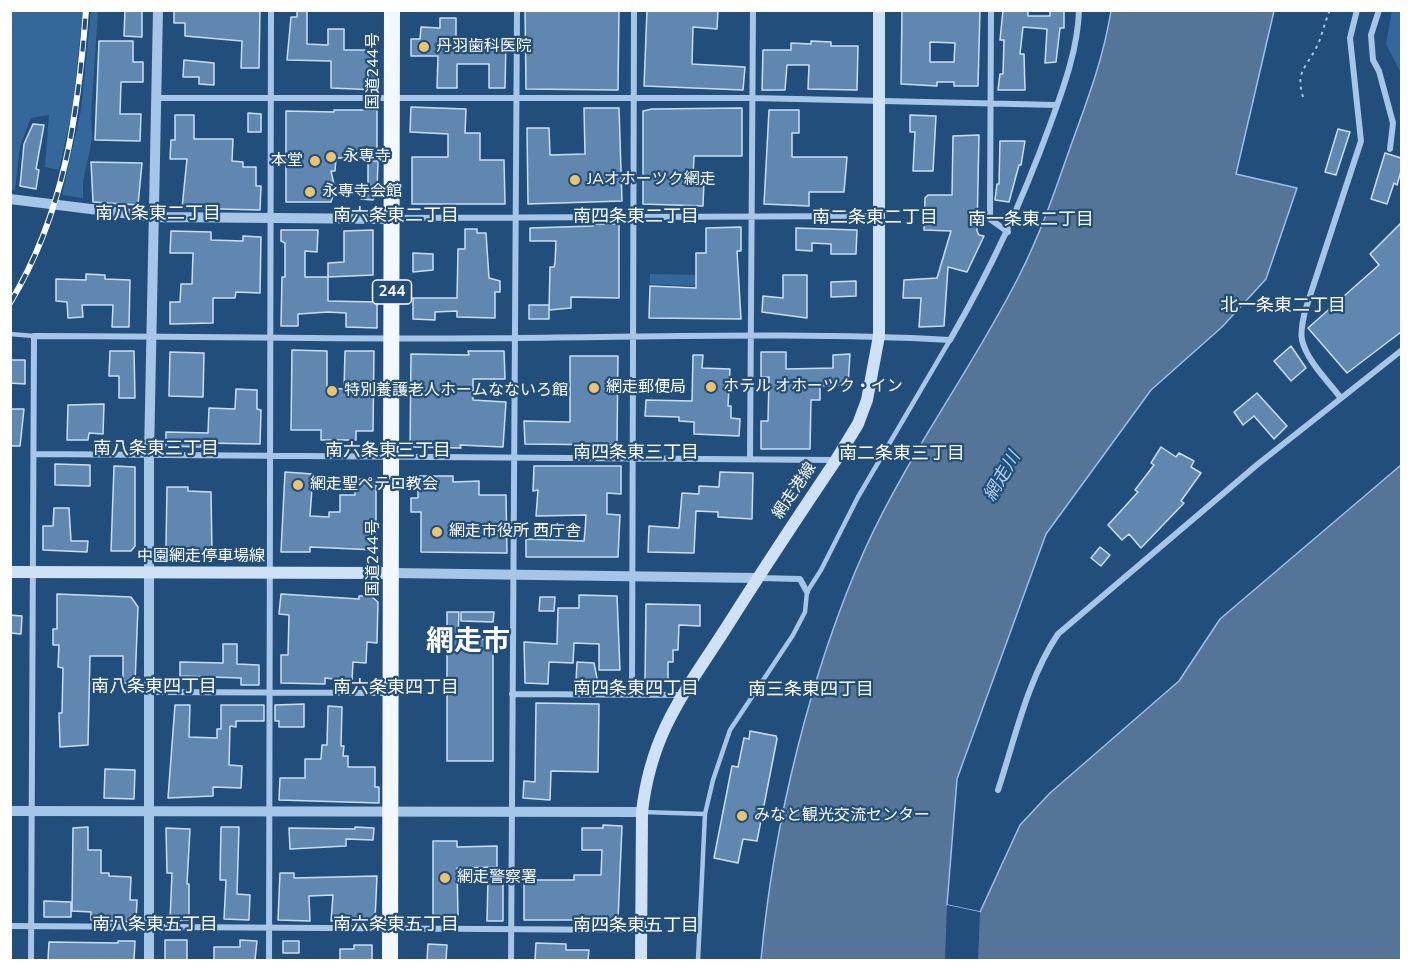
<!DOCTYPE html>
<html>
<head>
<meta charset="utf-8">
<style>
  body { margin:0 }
  #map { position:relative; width:1412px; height:971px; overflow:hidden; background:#224e7c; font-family:"Nunito Sans",sans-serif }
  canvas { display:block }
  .frame { position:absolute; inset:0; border:12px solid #fff; pointer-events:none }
</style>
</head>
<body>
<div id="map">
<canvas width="1412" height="971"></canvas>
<div class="frame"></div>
</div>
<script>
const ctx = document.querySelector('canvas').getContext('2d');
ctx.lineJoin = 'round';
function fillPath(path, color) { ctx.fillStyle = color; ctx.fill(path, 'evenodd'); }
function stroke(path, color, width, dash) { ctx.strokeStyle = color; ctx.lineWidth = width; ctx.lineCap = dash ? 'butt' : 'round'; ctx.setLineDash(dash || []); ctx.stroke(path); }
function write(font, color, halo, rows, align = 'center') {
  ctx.font = font + ' "Nunito Sans","Noto Sans JP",sans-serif'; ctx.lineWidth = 4.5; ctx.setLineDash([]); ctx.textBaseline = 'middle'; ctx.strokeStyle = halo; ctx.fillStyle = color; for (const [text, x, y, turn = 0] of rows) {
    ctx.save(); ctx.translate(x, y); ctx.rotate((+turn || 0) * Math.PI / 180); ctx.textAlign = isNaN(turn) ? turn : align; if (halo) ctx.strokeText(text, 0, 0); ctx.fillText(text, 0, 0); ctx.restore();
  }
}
fillPath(new Path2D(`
  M11,10l72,1 -11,100 -13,59 -14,-3 4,-52 -18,3 -11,28 -5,44 -5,-1z
  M91,11h7l-7,105 1,24 -9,41v17l-21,-3 19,-85z
  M1392,11h9l-1,60 -14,-27z
  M650,274l51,1v4l-7,7 -44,-2z`), '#35689a');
const water = new Path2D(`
  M1111,11h163l-38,163 61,14 -31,91 -44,48 -71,63 -105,144 -89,245 -10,126 33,7 40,-87 30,-32 129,-112 41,-62 181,-154v495h-640c12,-133 49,-288 104,-411 43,-95 107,-180 154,-273 21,-41 36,-85 51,-128 17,-47 33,-88 41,-137z`);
fillPath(water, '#557598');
stroke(water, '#99c1e7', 1.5);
fillPath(new Path2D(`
  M947,905l33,7 -2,48h-33z`), '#224e7c');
const building = new Path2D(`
  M125,10h17v27l-18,-1z
  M174,10h86l-1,58h-18l1,-27 -57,-5v-13h-11z
  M297,10h10v34l21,1v-16h16v21h32l1,40 -46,-2v-27l-44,-1 4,-43h6z
  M525,10h94l-1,80 -92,-1z
  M647,10h71l-1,19 -24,-2 -1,37 53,3 -2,23 -99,-4z
  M902,10h78l-2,76h-24v-4h-17v4l-36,-2zM930,42l25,1 -1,19h-24z
  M1003,10h25v6h22v-6h14v18h-4l-4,34 -11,1 2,-34 -24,-2 -3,27h4l1,36h-27l2,-16h3l1,-34h-4z
  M440,18h16v22l50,1 -1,47h-16v-24h-32v24h-20l1,-32h-27v-17h9l1,-12 19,1z
  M99,41h34v21h10v20h-22l-1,32h21l-1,27 -45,-1z
  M811,41l20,1v4h27l-1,44 -49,-1 1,-24h-22l-2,25h-23l1,-40h28v-7l20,1z
  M184,60l30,3v22l-15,-1v-7h-16z
  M411,107l55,2 -1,24h15v27h24l1,44h-93v-47h36v-23l-38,-2z
  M584,108h35l3,93 -94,3 -1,-76h22l1,27 35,-1z
  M742,108v48h-48l-1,23 11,1 -1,26 -60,-2v-93l9,-2z
  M334,110h43v48h-41l-1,13h-4l4,18 -4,13h-45v-91l48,1z
  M769,110h30v23h-7v24h55l-3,35h-35v14l-45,-2z
  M248,113l13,1v18h-13z
  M175,115h19v24h39l-1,22 11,1v5h13v19h5l-1,24 -78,-2 5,-49h-17l1,-19h4z
  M910,115l26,1 -3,55h-20l2,-39h-5z
  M33,124l11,1 -8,44 3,1 -3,19 -16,-3 4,-42z
  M1338,129l12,3 -14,43 -11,-3z
  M979,135l-2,96 2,4 5,1 -17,36 -19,-5 -4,59 -25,1 2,-29h-18l1,-18 33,-2 14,-47 -27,-1 1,-32 3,-3h24l1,-59z
  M1000,141h25l-4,24h-2l-10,37 -14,-2 2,-16h2z
  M1385,153l16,5v13l-4,14 -3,-2 -7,21 -16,-5z
  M368,161h10l-1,31 -4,8 -12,-1 1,-12h6z
  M91,162l51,1 -4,42 -45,-3z
  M1401,223v109l-54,41 -39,-45 71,-63 -9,-11z
  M593,224h26v74l-48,-1v11l-22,2 1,-43h4l1,-4 1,-22h-26v-13l63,-2z
  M741,227v24h-4l4,68 -92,-1 1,-32 46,2v-35h10v-25z
  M796,228l61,2 -1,24h-25v-10l-19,-1v8l-16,-1z
  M465,229h12v4h9l3,45 11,3v11h-5v26l-38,-1v-6l-22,1v8l-22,-1v-21h44l1,-49h7z
  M281,230h37l-1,22 -12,-1v26h23v24l49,1v26l-31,-1v-14l-18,-1 -30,2v12h-17l1,-49h3v-34l-4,-2z
  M373,230v45l-45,2v-14l16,-1v-31z
  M171,231l40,1v8l32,1v-5l18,1 -1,56 -24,-1 -1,6h-22v25l-43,1v-22h10l1,-18h11l1,-31h-23z
  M413,253l20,1v16l-20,2z
  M86,274l19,1v4l25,1 -1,47h-17l1,-22h-31l1,12 -15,1 -1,-16 -11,-1v-22l30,1z
  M783,275h24v43l-45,-6 1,-16 20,2z
  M856,281v15l-25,1v-15z
  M529,305h20v14h-20z
  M1291,346l15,22 -15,13 -17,-20z
  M292,350l35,1v37l17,1 1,-38h29l-1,80h-17v9h-35v-10h-30z
  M110,351h24l1,47h-16v-22h-10z
  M468,351h36l1,28h-32v21l33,2 -3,45 -43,-2 1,3 -51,-1 1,-93 58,1z
  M170,352l34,1 -1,44 -34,-1z
  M761,352h25v17l47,-1v-13l17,-1 -2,31 -28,1v14h-9l-1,49h-49v-28h7l1,-44h-8z
  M693,355h10l-1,13 28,1 -2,37h3v12l9,1 -1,17 -45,-2v-12l-15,-1v-4l-34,-1 1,-16 46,1z
  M570,356h48l-1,89 -92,-1 -1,-23 46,1z
  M10,360h15v24l-15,-1z
  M236,389l21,1v19l4,1 -1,34 -59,-1v4l-35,-1v-14l42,1 1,-25 26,1z
  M1257,393l30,33 -13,13 -20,-23 -11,9 -9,-13z
  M104,404l-1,30 -14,-1 -1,7h-21l1,-35z
  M10,409h14l-4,37h-10z
  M1161,447l15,10 3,-4 15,8 -3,6 10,6 -20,28 3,2 -43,45 -12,-14 -7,6 -14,-15 30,-33 -3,-2 19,-25 -3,-2z
  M55,464l35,1v21l-35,-1z
  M114,466l21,1v79l-4,5h-20z
  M534,466h87v28l-14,-1v21l13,1 -2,42h-92v-18l58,2 1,-10 1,-16 -50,1 2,-26 -5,1z
  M285,472l28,2 -3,42 19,1v-5h11v-17h15v-16l21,1v70l-66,-3v5h-29z
  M720,472l33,1 -1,46 -34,-2v-5l-22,-1 -2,42 -46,-1 1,-26 30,2 3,-35 17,1v-8l20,1z
  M418,476h35v6l26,-1v14h27l1,58 -86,-1v-40h-10v-14h7z
  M167,487h21v4l23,1 1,62 -38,-1 -8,-7z
  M54,508h15l2,33h17l-1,11 -44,-2v-24h10z
  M1100,547l10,8 -9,11 -10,-8z
  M57,594l74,3 7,10 -3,76h-12v-27h-33l-2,89 -28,2 -1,-34h3l1,-45 -5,-1 1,-22h-6v-16h4z
  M281,594l78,5v-3h12l7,6 -1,41 -10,-1 -1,21 -13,-1 -1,19 -27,-3v6l-44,-1v-28h7l1,-40 -10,-1z
  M579,595l38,1 3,74h-21v-26l-25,-1 -1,20 -24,-1 -1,22 -23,-1 -1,-41 33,2 1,-36h21z
  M540,597h15l-1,14h-15z
  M646,604l54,1v21l-21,-1 -1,25h-5v12h-5v18h-23z
  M447,612h12l-1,26 35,2v121h-46z
  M461,612h33l-1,10 -32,-1z
  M10,615l12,1 -1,18 -11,-1z
  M223,644h14v20l22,1v20h-18v-7l-61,-2v-14l43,1z
  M577,662l17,1 4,20 -22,-1z
  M536,703l63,1 -1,68 -47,-1 -1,29 -27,-2 1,-17 11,1z
  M304,704v23h-25v-6h-4v-16z
  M175,705h15l-1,32 28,1v-9h4v-24h43v16h-28v6l-6,-1 -1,39 13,1 -1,22 -28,-1v9l-45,2z
  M328,706l14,1 -1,39h3l-1,10h5v11h27v20h4v16l-100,-3 1,-22h25v-19h16l1,-14h5z
  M750,731l26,5 1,3 -20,102 -14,-2 -5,24 -24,-5 18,-92 6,1 6,-29 5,1z
  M105,769l30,1 -1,29 -30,-1z
  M603,825l19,1 -4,94h-94v-40h50v-5h27l1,-25h-20v-22h21z
  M88,827v23h13v23h8v3l22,1 -1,23h7l-1,22 -45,-2v-8l-19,-1 1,-83z
  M221,827h18l-2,67 13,1 -1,25 -25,-1 2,-39h-6z
  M355,827l19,1 -1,12 -27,-1v7l-56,3 -1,-21 66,1z
  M166,828l24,1 -3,55h2v36h-19l2,-47h-5z
  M433,841h24v6l40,-1v21l-40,1 1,47h-25z
  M280,873h14v5l83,-2 -2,44 -44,1 2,-26 -24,1 1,25 -32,-1z
  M488,877h15v44h-16z
  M44,901l27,1v15h-27z
  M165,940h22v20h-22z
  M240,940l17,1 -2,19h-41v-13h26z
  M118,941h17l-1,19h-86l1,-18 69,1z
  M283,941h16v12h-16z
  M536,943l30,1v6h23l-1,10h-53z
  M428,944l19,1 -1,15h-19z
  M354,945h18v15h-32v-11h14z`);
fillPath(building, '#5f87af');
stroke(building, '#c8dff5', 1.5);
stroke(new Path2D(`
  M1303,97c-7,-24 1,-27 12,-47 7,-12 9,-27 15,-40`), '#a5c6e6', 2, [3, 4.5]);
stroke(new Path2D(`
  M10,334l24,2
  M642,812l63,2
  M698,960l7,-146 8,-34 17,-50 63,-95 12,-23 2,-20 14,-22 37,-73 92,-157`), '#a5c6e6', 4.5);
stroke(new Path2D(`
  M991,10l-1,209 18,13
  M1379,10l-8,25 2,25 6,11 14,52 -3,26
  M156,98h597l304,7
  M394,218l485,-2
  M1340,397c-12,-16 -33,-36 -38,-57 -2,-8 1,-20 3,-29l56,-170 -11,-103 7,-28
  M34,454l801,6
  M750,459l3,-449
  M758,578l42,1 7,13
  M149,692l239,1
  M512,694l168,1
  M632,694l2,-684
  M998,790c17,-51 29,-110 60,-156l200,-170 144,-114
  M10,926l631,4
  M31,960l3,-624c160,0 319,4 479,2 146,-1 291,-6 437,2 42,-73 71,-136 100,-215 13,-36 28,-76 29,-115
  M269,960l2,-950
  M511,960l6,-950`), '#a5c6e6', 6);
stroke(new Path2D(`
  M10,199l145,18 236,2
  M392,573l365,5
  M10,811l632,1
  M149,960v-505l9,-445`), '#a5c6e6', 10);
stroke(new Path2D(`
  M10,572l382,1
  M641,960l1,-148c9,-80 43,-120 84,-184 36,-57 73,-113 110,-168l22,-36 9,-24 12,-64v-326`), '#cfe1f5', 12);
stroke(new Path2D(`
  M390,960l2,-950`), '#f2f8fe', 16);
const rail = new Path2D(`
  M10,303c55,-91 68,-189 76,-293`);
stroke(rail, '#fff', 6);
stroke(rail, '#224e7c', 4, [11]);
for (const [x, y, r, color] of [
  [424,47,6,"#f2c267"],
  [331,157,6,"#f2c267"],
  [315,161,6,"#f2c267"],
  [575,180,6,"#f2c267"],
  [310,192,6,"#f2c267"],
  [711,387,6,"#f2c267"],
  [594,388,6,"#f2c267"],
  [332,391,6,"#f2c267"],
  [298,485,6,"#f2c267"],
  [437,532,6,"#f2c267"],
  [742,816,6,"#f2c267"],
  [445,878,6,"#f2c267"]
]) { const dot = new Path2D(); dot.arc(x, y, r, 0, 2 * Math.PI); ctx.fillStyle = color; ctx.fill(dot); stroke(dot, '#224e7c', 2); }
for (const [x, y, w] of [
  [392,292,39]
]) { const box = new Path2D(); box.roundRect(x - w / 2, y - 12, w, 24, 4.5); ctx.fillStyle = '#224e7c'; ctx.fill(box); stroke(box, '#fff', 1.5); }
write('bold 15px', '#fff', null, [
  ["244",392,292]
]);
write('16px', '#fff', '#224e7c', [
  ["丹羽歯科医院",436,47],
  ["永専寺",343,157],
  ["本堂",303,161,"right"],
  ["JAオホーツク網走",587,180],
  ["永専寺会館",322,192],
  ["ホテル オホーツク・イン",723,387],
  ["網走郵便局",606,388],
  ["特別養護老人ホームなないろ館",344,391],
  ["網走聖ペテロ教会",310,485],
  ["網走市役所 西庁舎",449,532],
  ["みなと観光交流センター",754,816],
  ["網走警察署",457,878]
], 'left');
write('16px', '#fff', '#224e7c', [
  ["国道244号",374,71,-90],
  ["網走港線",795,491,-56],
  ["中園網走停車場線",201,557],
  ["国道244号",374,558,-90]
]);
write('18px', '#fff', '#224e7c', [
  ["南八条東二丁目",158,215],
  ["南六条東二丁目",396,217],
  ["南四条東二丁目",636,218],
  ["南二条東二丁目",875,219],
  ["南一条東二丁目",1031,221],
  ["北一条東二丁目",1283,307],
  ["南八条東三丁目",156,450],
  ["南六条東三丁目",388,452],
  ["南四条東三丁目",636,454],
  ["南二条東三丁目",902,455],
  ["南八条東四丁目",154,688],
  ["南六条東四丁目",396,689],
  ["南四条東四丁目",636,690],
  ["南三条東四丁目",811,691],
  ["南八条東五丁目",155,926],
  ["南六条東五丁目",396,926],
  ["南四条東五丁目",636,927]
]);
write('italic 18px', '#b0cfee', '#224e7c', [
  ["網走川",1003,477,-60]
]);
write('bold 28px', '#fff', '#224e7c', [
  ["網走市",468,643]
]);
</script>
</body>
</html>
